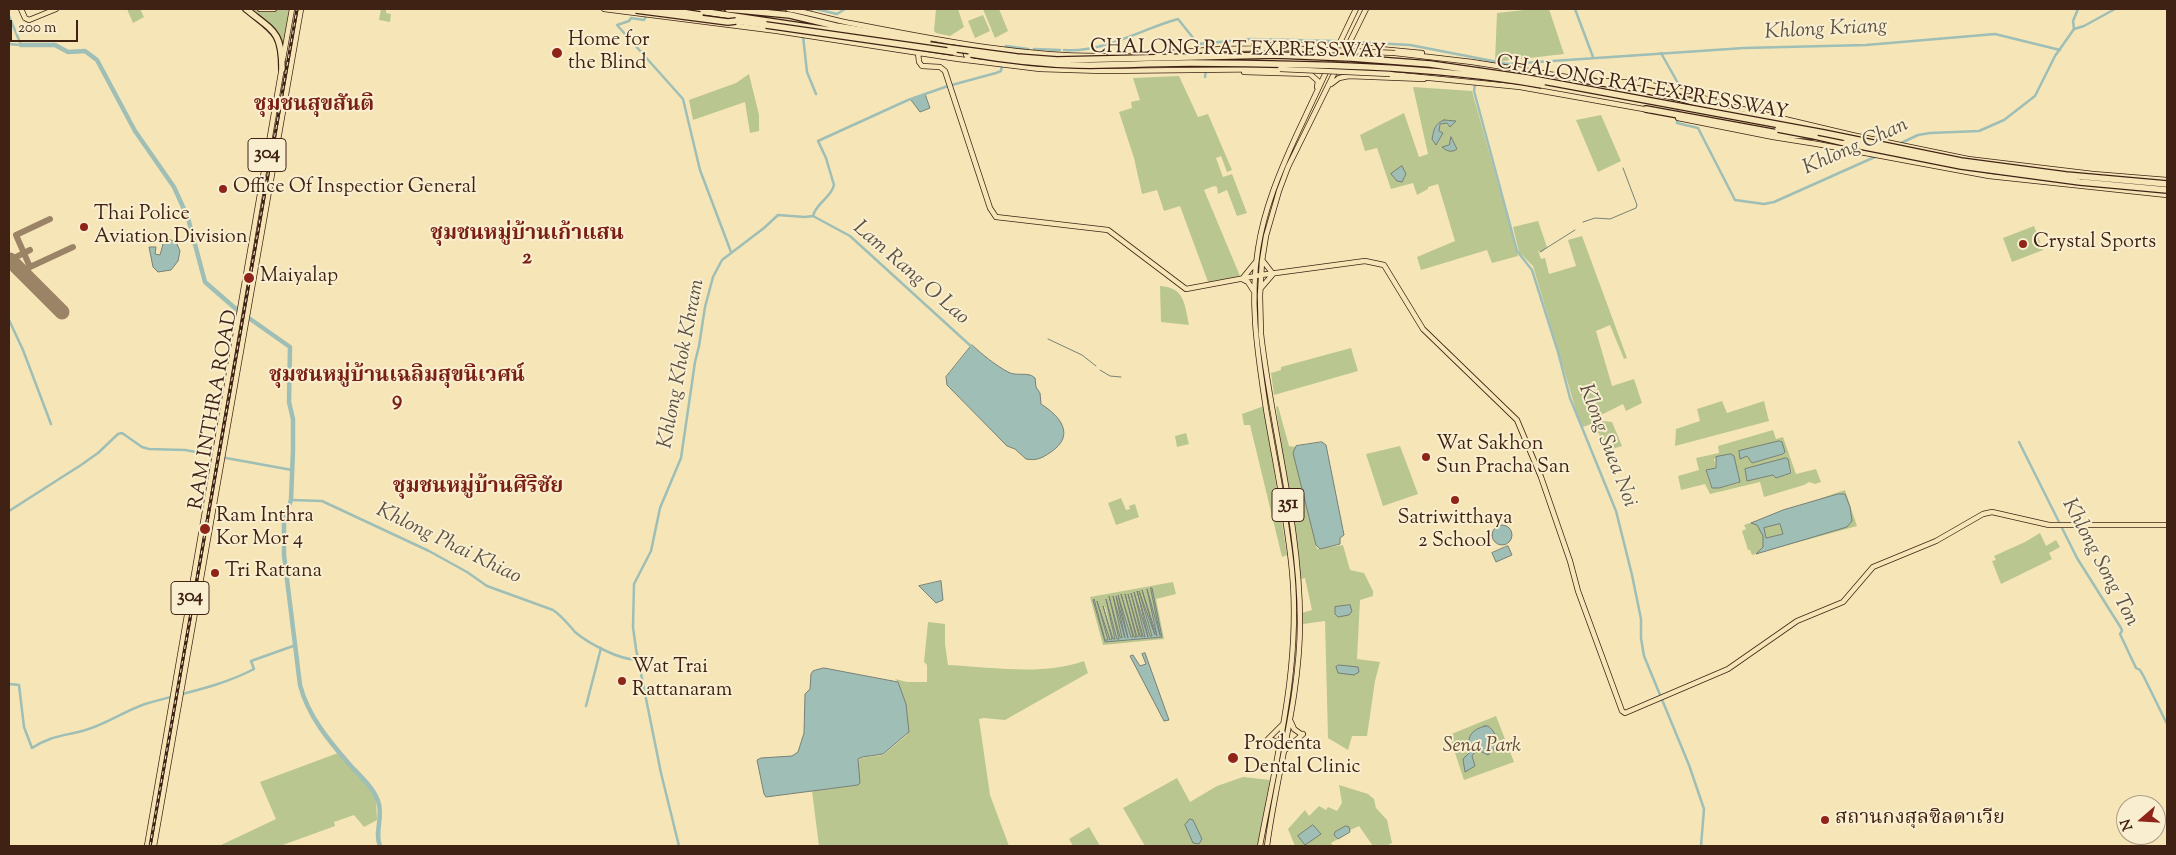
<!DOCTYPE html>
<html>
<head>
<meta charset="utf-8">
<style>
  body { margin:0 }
  #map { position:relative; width:2176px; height:855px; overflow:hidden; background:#f6e6b7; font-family:"Sorts Mill Goudy",serif }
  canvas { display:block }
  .frame { position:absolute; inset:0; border:10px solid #402215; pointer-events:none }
  .north { position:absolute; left:2116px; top:795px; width:50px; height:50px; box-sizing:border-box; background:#f9efd0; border:1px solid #af9d85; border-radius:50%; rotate:251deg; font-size:14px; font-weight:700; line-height:20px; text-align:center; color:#402215 }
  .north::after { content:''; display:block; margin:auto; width:18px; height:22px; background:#8f2418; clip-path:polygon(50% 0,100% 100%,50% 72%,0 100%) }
  .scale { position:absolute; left:10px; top:20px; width:68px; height:22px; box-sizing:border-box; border:2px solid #402215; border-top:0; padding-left:6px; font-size:15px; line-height:18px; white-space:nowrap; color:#402215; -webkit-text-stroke:4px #f9efd0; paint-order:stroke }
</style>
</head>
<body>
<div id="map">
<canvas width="2176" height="855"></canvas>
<div class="frame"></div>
<div class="north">N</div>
<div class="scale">200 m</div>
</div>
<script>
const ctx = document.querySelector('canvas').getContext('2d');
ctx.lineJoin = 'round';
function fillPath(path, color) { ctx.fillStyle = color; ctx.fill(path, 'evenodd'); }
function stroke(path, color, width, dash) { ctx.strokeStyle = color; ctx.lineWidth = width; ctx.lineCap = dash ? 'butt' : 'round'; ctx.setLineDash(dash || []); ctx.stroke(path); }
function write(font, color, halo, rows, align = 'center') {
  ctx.font = font + ' "Sorts Mill Goudy","Noto Serif Thai",serif'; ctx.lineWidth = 4; ctx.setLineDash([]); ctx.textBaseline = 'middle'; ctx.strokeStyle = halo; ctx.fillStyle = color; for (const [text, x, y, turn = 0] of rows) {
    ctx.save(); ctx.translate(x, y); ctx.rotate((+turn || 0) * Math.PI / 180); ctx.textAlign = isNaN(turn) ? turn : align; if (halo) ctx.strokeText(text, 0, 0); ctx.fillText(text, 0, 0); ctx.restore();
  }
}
fillPath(new Path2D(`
  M127,9h13l4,8 -11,6z
  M253,9h36l-5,42 -7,-18z
  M381,9h5v4l5,1 -1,8 -11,-2z
  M936,9h22l6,18 -14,9 -14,-3 -2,-2z
  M983,9h16l9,22 -13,7z
  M1533,9h16l15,45 -69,8 2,-49z
  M983,15l7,16 -15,7 -7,-17z
  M749,74l10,41v16l-9,2 -5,-31 -52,18 -4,-20 47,-17z
  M1179,76l19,41 10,-3 24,56 -5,2 -6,-16 -5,2 7,19 9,-3 15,39 -10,3 -10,-26 -9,4 -1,-7 -3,-1 -10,4 36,86 -32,6 -28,-76 -16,5 -7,-21 -15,4 -8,-36 -15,-46 13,-4 -1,-6 9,-2 -7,-22z
  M1413,87l59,4 46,165 -26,7 -5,-13 -66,20 -4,-13 38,-16 -17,-57 -10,3v2l-11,6 -4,-12 -22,6 -14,-41 -12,3 -5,-16 44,-22 15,44 9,-3zM1444,120l11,2 -15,2 -1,7 3,3 -6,10 -4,-5c2,-9 2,-15 12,-19z
  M1601,115l20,46 -23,11 -22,-52z
  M1538,221l9,26 -5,5 -4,-1 3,8 4,-1 4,16 27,-8 -8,-26 14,-4 45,122 -3,1 -14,-34 -14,6 16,55 22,-7 8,24 -16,8 -3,-7 -22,11 2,6 9,1 10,24 -10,3 -2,-10 -9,2 -2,-8 -3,1 -5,-10 -8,3 -5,-10 -45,-151 -14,-14 -6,-25z
  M2034,226l9,24 -31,12 -9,-24z
  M1160,286c25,2 24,17 29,39l-28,-3z
  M1351,348l7,23 -84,24 -3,-22 10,-3v-3z
  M1722,401l5,12 37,-12 5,20 -94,25 1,-17 24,-8 -3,-12z
  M1264,406l23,149 -5,2 -32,-132h-6l-2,-11z
  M1278,406l11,40 6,1 22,102 26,-4 7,25 14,3 9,18v5l-13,4 -3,59 23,3 -5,19 -8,55h-15l-4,14 -20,-12 -3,-117 -22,3 -1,-11 10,-3 -7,-32 -4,1 -25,-172z
  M1773,430l3,9 7,-2 13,37 20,-5 5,13 -6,2 -6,-2 -5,3 -40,12 -4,-15 -50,12 -5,-10 -24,6 -3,-14 21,-6 -3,-12 23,-5 -1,-7zM1739,451l45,3 -32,9 -5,-7 -5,2zM1717,457l23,25 -1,1 -20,5 -8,-1 -5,-16 10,-3 -2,-9zM1788,459l4,14 -16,5 -3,-3z
  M1186,433l3,11 -12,3 -2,-11z
  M1400,446l18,48 -35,12 -17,-52z
  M1845,490l12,36 -105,29 -2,-5h-2l-6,-19 4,-2 -2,-4z
  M1121,498l5,12 4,-1 -1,-3 6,-2 4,13 -23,8 -8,-22z
  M2040,533l6,13 10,-6 4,7 -11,6 3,6 -51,25 -9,-23 4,-1 -2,-4 31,-14z
  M1173,582l3,12 -20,5 8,40 -61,6 -13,-48zM1151,588l11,48 -57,6 -12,-42 1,-1 11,41h3l-10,-39 12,39h2l-9,-32 2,-1 8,32h2l-9,-40 11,40h2l-10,-42 11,40h3l-7,-30 8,30 2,1 -10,-41 11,40 2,-1 -6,-26 7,26 3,1 -12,-43 13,44 2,-1 -11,-43 12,43h2l-11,-43 12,43h2l-11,-44 12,44h2l-11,-45 14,45 -12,-45 14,44 2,1 -13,-46 16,44 -13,-45 16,46 -11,-46 13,45z
  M928,622l17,2v20l3,21c44,2 94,11 136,-4l4,12 -83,47 -21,-2 -5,1 11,76 19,51h-190l-7,-55 47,-6 -1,-22 2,-5 23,-3 24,-20 -8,-52 -4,-4 12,3h20v-17l-3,-3z
  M1496,716l18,46 -50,18 -15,-45z
  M338,753l30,34 8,13 1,20 -13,7 -10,-12 -20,7 1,4 -55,20h-61l57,-27 -16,-37z
  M1243,777l27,3 -13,66h-112l-22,-38 54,-30 13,24 27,-16z
  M1339,785l29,9 6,5 2,9 11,12 5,23 -6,3h-13l-14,-20 -23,11 2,2 -7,4 2,3h-38l-7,-17 17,-19 4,6 10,-10 7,4 2,-3 9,4 5,-8z
  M1089,827l11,19h-27l-4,-7z`), '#b9c690');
const water = new Path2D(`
  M925,94l5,14 -10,4 -9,-12z
  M1444,120l12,1 -6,6 -3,-4 -7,1 -1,7 4,2 -7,12 -4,-6c2,-9 2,-15 12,-19z
  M1451,137l6,12c-5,4 -11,2 -15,-2l7,-2z
  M1402,166l4,8 -4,8 -5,-1 -6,-7z
  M168,239l8,3 4,9 -2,10 -7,9 -13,2 -5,-5 -4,-20h7l-1,7 5,1 3,-11z
  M972,345c11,10 23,20 36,27 9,5 20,-1 27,6l1,9 4,6 1,11c19,12 35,31 10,48 -9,6 -14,9 -25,7l-11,-10 -8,-3 -60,-61 -1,-8z
  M1779,441l3,1 3,10 -2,2 -31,9 -5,-7 -7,3 -1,-8z
  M1322,442l4,3 18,90 -4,3v6l-20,5 -4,-4 -23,-92 3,-7z
  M1731,454l3,2 6,26 -21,6h-7l-6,-18 10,-2v-11z
  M1786,458l2,1 3,14 -15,5 -3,-3 -26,6 -2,-12z
  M1838,494h7l5,13 2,14 -5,6 -91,27 7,-7v-11l-6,-11 -6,-2 32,-13zM1780,524l3,10 -17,4 -2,-10z
  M1492 535a10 10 0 1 1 20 0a10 10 0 1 1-20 0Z
  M1508,546l4,9 -16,7 -4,-9z
  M941,581l2,19 -7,3 -17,-17z
  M1151,588h1l10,49 -57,5 -12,-42 1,-1 11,41h3l-11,-39 13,39 2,-1 -9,-33 10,33h2l-9,-40 11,40h2l-10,-43 11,41 2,1 -9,-42 12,42 -9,-42 12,42 -10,-43 13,42h2l-12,-43 13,43h2l-11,-43 12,43 2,-1 -11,-42 12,42 2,1 -11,-44 12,43 2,1 -11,-45 14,45 -11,-46 13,45h2l-13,-45 16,44 -13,-45 15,46 -10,-47 13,46z
  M1350,605l2,6 -3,4 -11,2 -3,-3v-7z
  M1145,653l24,67 -5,1 -34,-65 3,-1 7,11 6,-2 -4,-10z
  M1339,665l19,2 1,5 -5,3 -16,-2 -2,-6z
  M824,668l74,14 8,22 3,28 -26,22 -21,3 -4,2 2,24 -2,2 -92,12 -2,-3 -7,-34 4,-2 31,-2 6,-4 6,-19 1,-39 5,-5 1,-15 2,-3z
  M1485,726h3c11,9 11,20 0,29l-8,-4 -6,2 -2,3 3,10 -10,6 -2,-13 7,-7c-4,-15 1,-22 15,-26z
  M1190,819l3,1 9,19 -3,5 -6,-1 -8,-18z
  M1313,825l8,9 -16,11 -7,-9z
  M1346,826l3,1 1,5 -12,7 -4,-4 1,-3z`);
fillPath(water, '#9ebeb6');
stroke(water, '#788076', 1);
stroke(new Path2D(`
  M1583,222l12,-4 15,1 26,-11 1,-3 -14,-37
  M1540,252l35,-22
  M1048,339l34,16 14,11
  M1100,370l10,6 11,1`), '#788076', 1);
stroke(new Path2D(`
  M650,9l-6,11 -13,-2 -2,3 -12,4 66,74 17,71 31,82
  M816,9l21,5 8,-5
  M1575,9l18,48
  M9,16l12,29 -12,-1
  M804,26l8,-17
  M2074,29l-1,-8 5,-12
  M803,36l4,36 9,22
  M1356,42l54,3 98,19 236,-16 122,-3 129,-11 65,16
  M1005,49l1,-3 22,3
  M1034,49l26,1
  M1064,50c40,3 77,-21 114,-31l20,25 53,-5 85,2
  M1661,53l18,32 -2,38 21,5 37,72 29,4 10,-2 103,-46
  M1478,71l2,-12
  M1205,77l1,-7
  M1476,77l-2,14 43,160 15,19 26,82 12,46 46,113 16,64 9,44v19l3,18 45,109 15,44 -3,37
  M1899,144l19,-9 12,-2 49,-2 25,-11 31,-24 20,-40 19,-27 10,-3 31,-17
  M813,216c3,-13 18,-18 21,-31l-8,-27 -8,-17 90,-41 40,-14 48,-13 5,-2 1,-7
  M813,216l37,20 123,112
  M9,320l14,30 28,74
  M2019,442l58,116 44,70 1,3 -2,3 16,34 4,2 4,7 23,47
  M226,458l66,12
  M291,500l31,1 107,50 38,21 20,14 66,24c9,6 15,14 22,22 13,11 47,30 64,27
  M9,511l72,-46 17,-12 20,-19 4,-1 20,14 7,2 36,1 28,5
  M9,684l10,1 5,42 8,21c18,-12 31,-12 50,-17 22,-5 42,-20 63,-27 37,-11 75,-17 109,-35l-3,-8 45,-16
  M586,706l15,-58
  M679,846l-18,-73 -25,-124 -3,-22 1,-43 17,-33 9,-43 21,-50 14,-96 4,-16 6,-39 8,-30 9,-17 42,-32 14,-13 27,2 8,-1`), '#9ebeb6', 2.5);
stroke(new Path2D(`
  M21,45h34l13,7 17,-1 12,9 38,71 39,56 14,31 17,64 31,27 54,38 -1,55 4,17v31l-2,50 -7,20v35l16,130c8,31 29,56 50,80 10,11 23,22 28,36 6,15 -4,31 2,45`), '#9ebeb6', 4.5);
stroke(new Path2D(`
  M50,219l-34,16 14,32 43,-20
  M10,260l20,-10
  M24,273l6,-6`), '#9b8466', 6);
stroke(new Path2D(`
  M10,260l52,52`), '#9b8466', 15);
const major = new Path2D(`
  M21,9l4,9 4,2 27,-11
  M260,9h14
  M604,9l173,22 181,28 82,10 63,2 177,-2
  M788,9c23,4 45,11 67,15 83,16 166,33 250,32
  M1254,45h85
  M1336,51l12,-5 74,7
  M918,53l1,9 3,4 18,1 5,4 45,137 6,9 112,13 78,59 75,-14 104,-14 19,4 39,64 94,91 24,57 29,84 8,30 44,120 3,2 103,-44 69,-48 46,-19 30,-35 63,-26 47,-27 9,-2 57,13h118
  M1395,53l77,9 114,18
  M1128,56l93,-7 61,-1
  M283,59l9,-50
  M972,60c-6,-3 -8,-6 -6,-12l6,-2
  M1244,72l66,2 8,7 -1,6
  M1390,74l130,13 129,23
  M1604,81l36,2 37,7 53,16 122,29 116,24 125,15 74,6
  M1331,84l8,-6 10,-2 75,3
  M1678,118l95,19 44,7 172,32 178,19
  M1242,279l13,-16
  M1242,279l6,3 5,8
  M1261,288l12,-14 -10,-13
  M1291,722l3,7 7,5
  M1278,747l-3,-6 -7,-2 15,-15
  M1285,750l18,-16
  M147,846l135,-779
  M154,846l147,-837
  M1260,846c17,-91 41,-181 32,-275 -5,-54 -17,-109 -26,-162 -8,-54 -17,-106 -8,-160 6,-40 22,-78 39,-115 20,-42 39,-84 59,-125
  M1267,846c10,-75 33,-148 33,-224 0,-97 -28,-192 -39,-288l-1,-38 2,-35 4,-25 13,-45 9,-24 78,-158`);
const highway = new Path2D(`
  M246,9c27,22 36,22 36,60
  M628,9l8,1
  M686,9l264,39
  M728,9l62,6 46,11 92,15
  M736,21l30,4
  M1584,80l56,9 40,9 29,9 95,20
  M1646,109l142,26 27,1 30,7`);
stroke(major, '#402215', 6);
stroke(highway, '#402215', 8);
stroke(major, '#f6e6b7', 4.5);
stroke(highway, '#f6e6b7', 5.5);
const rail = new Path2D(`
  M150,846l147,-837`);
stroke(rail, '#402215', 3);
stroke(rail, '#f9efd0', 1, [4]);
const majorBridge = new Path2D(`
  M1282,48l113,5
  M1280,69l110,5`);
const highwayBridge = new Path2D(`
  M661,9l39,6
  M636,10l92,12 8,-1
  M766,25l188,27
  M950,48l67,9 40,3 219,-5 75,3 79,6 97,14 297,55 137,28 105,14 101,9
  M971,54c35,6 70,10 106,11 37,1 75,-2 113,-2 118,1 236,2 352,22
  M1778,129l37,7
  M1845,143l116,23 119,16 87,8`);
stroke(majorBridge, '#402215', 6, []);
stroke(highwayBridge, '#402215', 8, []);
stroke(majorBridge, '#f6e6b7', 4.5);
stroke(highwayBridge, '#f6e6b7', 5.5);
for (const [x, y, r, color] of [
  [557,53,6,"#8f2418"],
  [223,189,5,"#8f2418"],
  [84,227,5,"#8f2418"],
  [2023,244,5,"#8f2418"],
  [249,278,6,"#8f2418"],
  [1426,457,5,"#8f2418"],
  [1455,500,5,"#8f2418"],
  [205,529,6,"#8f2418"],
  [215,573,5,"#8f2418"],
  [622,681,5,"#8f2418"],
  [1233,758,6,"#8f2418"],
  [1825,820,5,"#8f2418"]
]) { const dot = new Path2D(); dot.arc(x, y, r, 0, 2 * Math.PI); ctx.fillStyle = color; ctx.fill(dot); stroke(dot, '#f9efd0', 2); }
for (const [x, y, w] of [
  [267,155,38],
  [1288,505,32],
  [190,598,38]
]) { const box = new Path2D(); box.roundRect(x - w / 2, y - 16.5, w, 33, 4); ctx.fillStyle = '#f9efd0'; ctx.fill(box); stroke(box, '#402215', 1); }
write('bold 19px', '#402215', null, [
  ["304",267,155],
  ["351",1288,505],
  ["304",190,598]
]);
write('20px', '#402215', '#f9efd0', [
  ["Home for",568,42],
  ["the Blind",568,65],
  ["Office Of Inspectior General",233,189],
  ["Thai Police",94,216],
  ["Aviation Division",94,239],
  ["Crystal Sports",2033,244],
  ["Maiyalap",260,278],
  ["Wat Sakhon",1436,446],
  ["Sun Pracha San",1436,469],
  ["Ram Inthra",216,518],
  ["Kor Mor 4",216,541],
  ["Satriwitthaya",1455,520,"center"],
  ["2 School",1455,543,"center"],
  ["Tri Rattana",225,573],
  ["Wat Trai",632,669],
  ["Rattanaram",632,692],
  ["Prodenta",1244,746],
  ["Dental Clinic",1244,769],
  ["สถานกงสุลซิลดาเวีย",1835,820]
], 'left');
write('20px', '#402215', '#f9efd0', [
  ["CHALONG RAT EXPRESSWAY",1238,51,1],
  ["CHALONG RAT EXPRESSWAY",1642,89,10],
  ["RAM INTHRA ROAD",215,410,-80]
]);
write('italic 20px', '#5e4b34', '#f9efd0', [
  ["Sena Park",1482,748]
]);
write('italic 21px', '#5c5145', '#f9efd0', [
  ["Khlong Kriang",1826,31,-3],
  ["Khlong Chan",1856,148,-24],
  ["Lam Rang O Lao",910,274,41],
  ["Khlong Khok Khram",683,364,-79],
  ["Klong Suea Noi",1606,446,69],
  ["Khlong Phai Khiao",448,545,26],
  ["Khlong Song Ton",2099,563,62]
]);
write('bold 21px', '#7a1f14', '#f9efd0', [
  ["ชุมชนสุขสันติ",314,106],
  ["ชุมชนหมู่บ้านเก้าแสน",527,235],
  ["2",527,259],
  ["ชุมชนหมู่บ้านเฉลิมสุขนิเวศน์",397,377],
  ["9",397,401],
  ["ชุมชนหมู่บ้านศิริชัย",478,488]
]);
</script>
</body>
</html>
